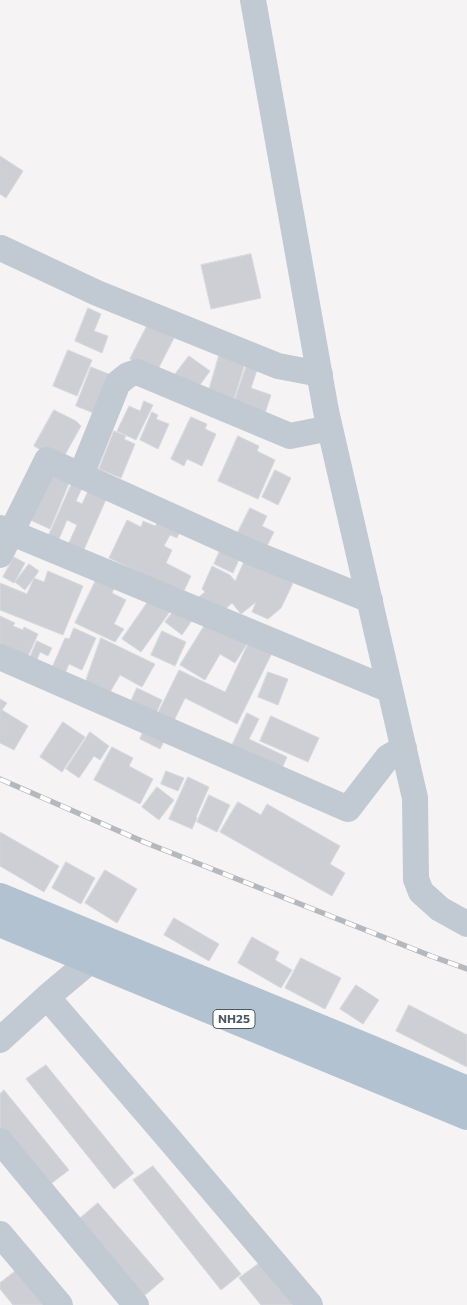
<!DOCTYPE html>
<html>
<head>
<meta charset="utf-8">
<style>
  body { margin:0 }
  canvas { display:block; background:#f5f3f3 }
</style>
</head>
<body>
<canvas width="467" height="1305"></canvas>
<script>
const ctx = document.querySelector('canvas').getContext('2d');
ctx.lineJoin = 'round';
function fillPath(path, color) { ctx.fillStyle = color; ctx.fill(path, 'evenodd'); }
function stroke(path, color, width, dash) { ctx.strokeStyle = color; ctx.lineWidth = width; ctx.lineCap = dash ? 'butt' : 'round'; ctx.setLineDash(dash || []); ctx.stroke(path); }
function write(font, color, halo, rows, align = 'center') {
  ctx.font = font + ' Commissioner,sans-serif'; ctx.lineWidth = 4.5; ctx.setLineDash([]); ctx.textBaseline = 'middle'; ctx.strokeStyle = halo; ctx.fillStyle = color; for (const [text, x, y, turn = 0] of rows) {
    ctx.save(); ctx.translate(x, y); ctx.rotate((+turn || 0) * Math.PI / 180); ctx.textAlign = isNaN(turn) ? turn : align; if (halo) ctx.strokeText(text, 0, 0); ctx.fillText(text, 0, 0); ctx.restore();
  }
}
const building = new Path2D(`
  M0,156l23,15 -17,27 -6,-4z
  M251,254l10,44 -50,11 -10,-44z
  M88,308l13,6 -7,17 14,5 -6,17 -27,-12z
  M148,324l26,14 -18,35 -26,-14z
  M221,349l26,8 -15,48 -25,-8z
  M68,350l24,10 -15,36 -24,-10z
  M189,356l21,15 -16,22 -21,-16z
  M248,361l11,3 -8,24 20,7 -7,21 -31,-11z
  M91,367l20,8 -15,39 -20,-8z
  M144,401l9,4 -17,35 -19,-9 12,-25 11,5z
  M54,410l22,11 5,5 -20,36 -27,-16z
  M152,412l6,3 -2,4 13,5 -11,25 -18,-9z
  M191,417l16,7 -2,5 11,5 -14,32 -15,-7 -3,7 -13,-7z
  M114,431l12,5 -2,3 11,5 -14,34 -22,-9z
  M238,436l21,10 -2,5 18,9 -17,39 -40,-18z
  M48,466l24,10 -22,53 -24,-11z
  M275,470l16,8 -13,27 -16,-8z
  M73,481l10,5 -7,15 6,3 8,-17 18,8 -26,59 -15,-7 10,-22 -10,-5 -9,21 -10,-4z
  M250,508l17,8 -5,10 12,6 -10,20 -29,-14z
  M160,518l22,10 -5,10 -7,-3 -6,11 8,4 -6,13 25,13 -8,17 -74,-35 18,-38 14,7 2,-6 12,5z
  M222,546l19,9 -8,18 -19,-9z
  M14,557l11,6 -11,20 -11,-6z
  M245,560l49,21 -13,27 -13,11 -16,-7 4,-10 -15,12 -9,-11 -11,10 -26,-13 10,-8 -3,-3 10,-23 18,9 5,6z
  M29,564l10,7 -14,19 -10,-8z
  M48,571l35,15 -20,49 -63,-25v-27l27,11 7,-16 10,4z
  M98,576l18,9 -4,8 14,7 -12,24 10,5 -9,13 -40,-19z
  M152,596l19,14 -30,42 -19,-13z
  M177,607l16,12 -11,16 -17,-13z
  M0,616l15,7 -2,3 10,4 1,-3 14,7 -13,29 -25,-11z
  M208,620l42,19 -15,24 -15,-9 -15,26 -25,-15z
  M74,628l22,10 -14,32 -13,-6 -6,14 -13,-6 15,-34 4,1z
  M162,631l24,11 -11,24 -24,-11z
  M101,638l54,26 -13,23 -22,-12 -15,26 -22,-12z
  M251,638l23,11 -37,75 -52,-26 -15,31 -16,-8 25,-51 46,22z
  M37,641l15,7 -4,8 -8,-4 -5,13 -7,-3z
  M268,672l20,7 -10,26 -20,-8z
  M137,688l25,12 -9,20 -25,-12z
  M0,699l7,4 -5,7 26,16 -14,24 -14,-7z
  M247,713l12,6 -10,20 38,18 -9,20 -48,-27z
  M271,716l48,22 -11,24 -48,-21z
  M63,722l22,15 -23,35 -22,-15z
  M147,724l21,10 -8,15 -20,-10z
  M90,732l19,14 -9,14 -6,-4 -15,22 -13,-9z
  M112,747l21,11 -4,8 24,13 -13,25 -46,-24z
  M166,771l18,7 -6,13 -17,-7z
  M188,777l21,10 -13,30 1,1 -5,11 -23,-10z
  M157,787l17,13 -15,20 -17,-13z
  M209,795l21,10 -13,27 -20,-10z
  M238,802l23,13 6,-11 73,42 -10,18 15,9 -13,23 -112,-64z
  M0,832l59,34 -15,26 -44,-26z
  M66,862l29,16 -14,26 -29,-16z
  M105,870l32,19 -20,34 -32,-20z
  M174,918l45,26 -10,17 -45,-26z
  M252,937l27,15 -4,8 17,10 -11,18 -43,-25z
  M301,958l40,20 -16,31 -40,-21z
  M356,985l23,15 -16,24 -23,-15z
  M409,1005l58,30v32l-71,-36z
  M46,1065l88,108 -20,16 -88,-110z
  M4,1090l65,80 -21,16 -48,-59v-33z
  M153,1166l88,108 -20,16 -88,-110z
  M98,1203l66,76 -20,17 -66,-76z
  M261,1262l34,43h-34l-22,-27z
  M18,1269l29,36h-34l-13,-16v-6z`);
fillPath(building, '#cdcfd5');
stroke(building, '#d7d9de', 1);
stroke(new Path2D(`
  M253,0l73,411 89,387 1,81 5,13 19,17 27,15
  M1,248l96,45 181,73 42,8
  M81,475l37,-92 10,-8 9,-3 153,64 40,-8
  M0,528l390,162
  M0,555l47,-95 206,93 117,47
  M0,657l348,152 40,-52 16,-9
  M47,997l123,143 140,165
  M0,1040l47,-43 44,-37 14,-15
  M0,1141l136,164
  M0,1234l60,71`), '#c1cad2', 26);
stroke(new Path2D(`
  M0,897l373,153 94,40
  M0,923l467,193`), '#b3c2d1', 28);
const rail = new Path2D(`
  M0,779l144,63 287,114 36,13`);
stroke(rail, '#b5b8bd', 5.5);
stroke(rail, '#fff', 4, [11]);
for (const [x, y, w] of [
  [234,1019,42]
]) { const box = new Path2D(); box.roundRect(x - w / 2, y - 9.5, w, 19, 4); ctx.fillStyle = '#fff'; ctx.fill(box); stroke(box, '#4a5661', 1); }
write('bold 12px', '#4a5661', null, [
  ["NH25",234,1019]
]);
</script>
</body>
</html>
